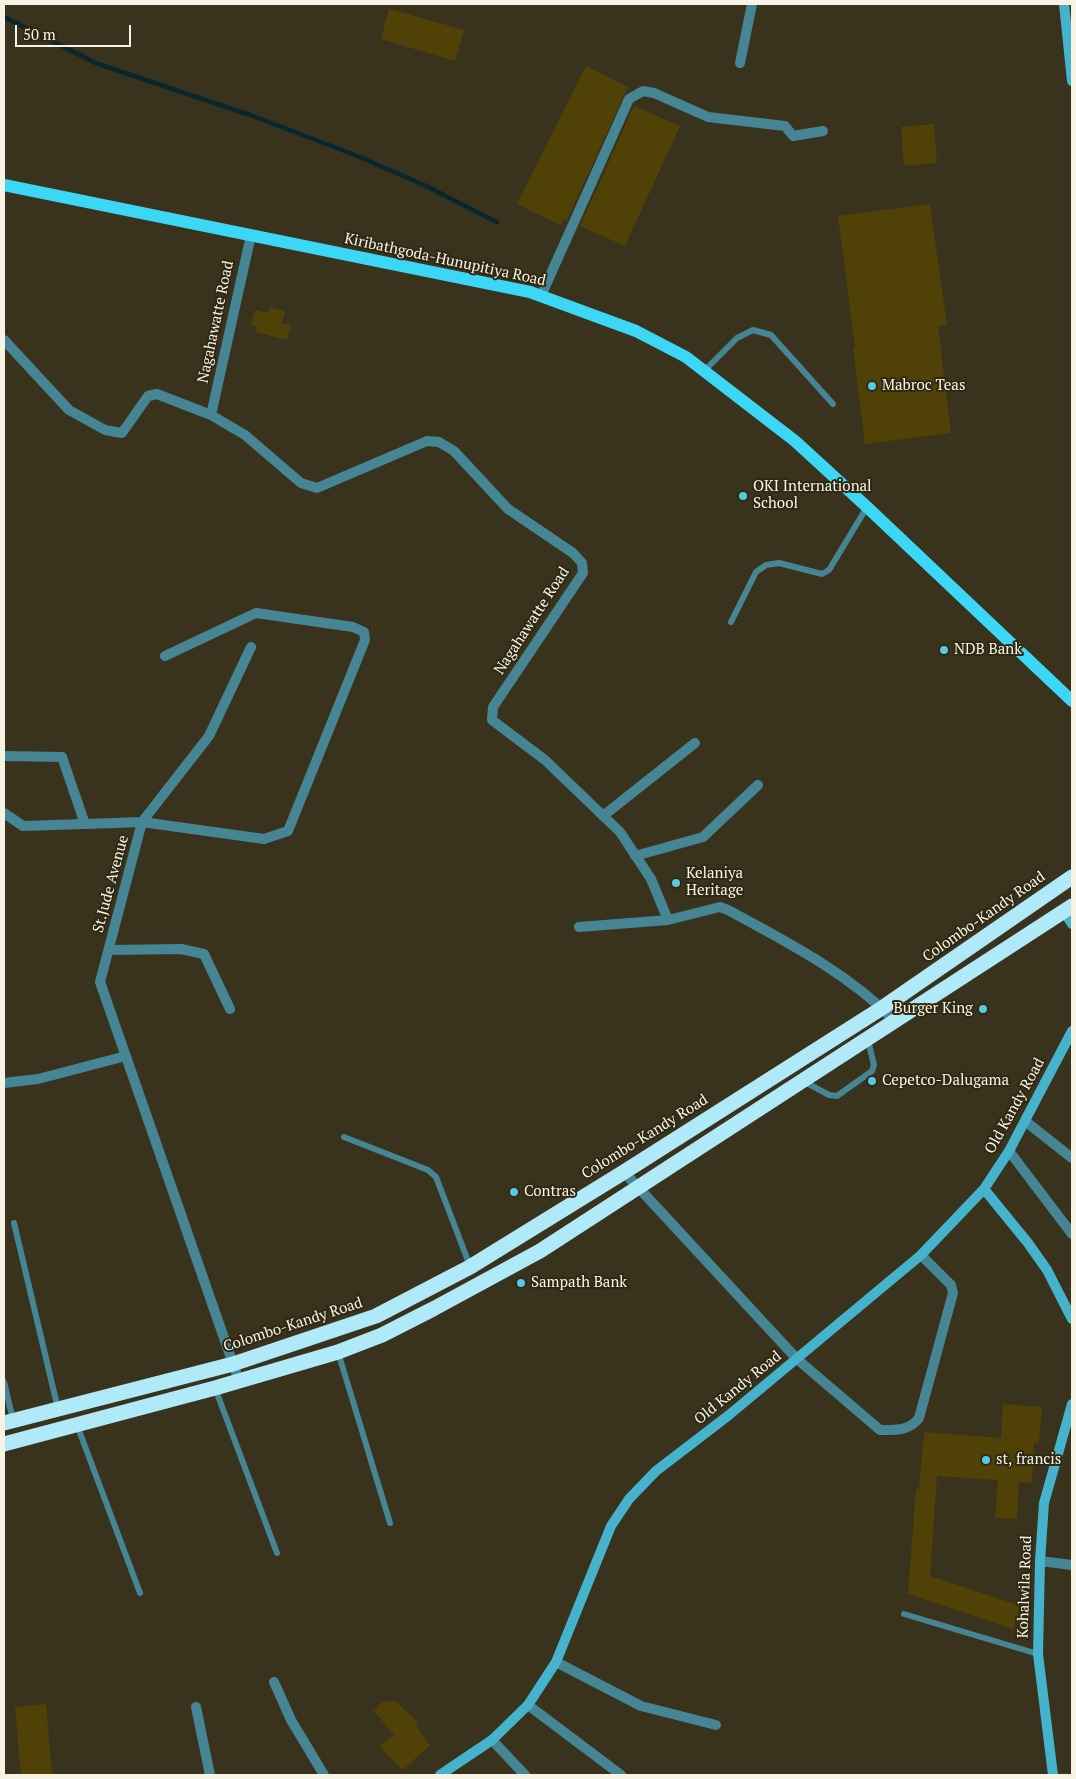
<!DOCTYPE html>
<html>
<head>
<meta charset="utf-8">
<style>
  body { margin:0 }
  #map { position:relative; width:1076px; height:1779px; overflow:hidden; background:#39331d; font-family:"PT Serif",serif }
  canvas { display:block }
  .frame { position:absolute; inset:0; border:5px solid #f7f4e6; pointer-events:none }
  .scale { position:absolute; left:15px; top:25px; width:116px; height:22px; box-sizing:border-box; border:2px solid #f7f4e6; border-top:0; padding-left:6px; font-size:15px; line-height:18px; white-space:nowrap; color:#f7f4e6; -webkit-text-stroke:4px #2f2913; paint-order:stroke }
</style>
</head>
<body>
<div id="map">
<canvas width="1076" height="1779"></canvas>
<div class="frame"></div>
<div class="scale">50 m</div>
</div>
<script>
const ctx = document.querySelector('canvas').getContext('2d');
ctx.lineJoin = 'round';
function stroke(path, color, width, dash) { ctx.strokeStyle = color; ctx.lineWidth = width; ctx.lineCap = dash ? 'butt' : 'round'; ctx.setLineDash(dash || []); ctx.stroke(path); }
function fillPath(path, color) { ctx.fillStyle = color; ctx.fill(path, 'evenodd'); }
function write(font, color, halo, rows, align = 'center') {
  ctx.font = font + ' "PT Serif",serif'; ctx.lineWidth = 4; ctx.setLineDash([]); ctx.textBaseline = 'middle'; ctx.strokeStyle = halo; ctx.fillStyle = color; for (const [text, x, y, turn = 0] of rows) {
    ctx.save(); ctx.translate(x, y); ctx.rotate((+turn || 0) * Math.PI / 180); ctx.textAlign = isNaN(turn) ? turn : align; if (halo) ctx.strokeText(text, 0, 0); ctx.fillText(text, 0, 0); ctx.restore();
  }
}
stroke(new Path2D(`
  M4,17l94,47 152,51 105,40 69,30 73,37`), '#08272d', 4.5);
fillPath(new Path2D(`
  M389,9l75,21 -9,31 -74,-22z
  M586,66l42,21 -61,133 -4,-1 -3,6 -43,-21z
  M634,106l46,20 -55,120 -45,-20z
  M934,124l3,39 -33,3 -3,-39z
  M930,204l17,121 -9,1 13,107 -86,11 -12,-97h2l-17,-131z
  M270,307l15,4 -3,12 9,2 -4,15 -32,-8 2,-6 -6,-1 4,-15 13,3z
  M1003,1404l39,3 -3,37 -5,-1 -2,40 -13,-1 -2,37 -22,-1 3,-38 -61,-4 -7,100 91,30 -8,23 -105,-35 8,-105h3l5,-57 77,6z
  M394,1700l25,23 -3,3 14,19 -27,25 -24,-24 15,-11 -20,-24 7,-8z
  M46,1704l6,71h-31l-6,-68z`), '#504106');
stroke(new Path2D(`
  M704,371l33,-33 16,-8 18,5 62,69
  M731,622l25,-50 10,-7 13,-2 43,11 7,-4 38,-63
  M803,1081l26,14 8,1 35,-25 2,-6 -6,-25
  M344,1137l84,33 8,7 34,89
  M14,1223l44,186
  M338,1352l52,171
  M4,1382l9,38
  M215,1388l62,165
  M77,1425l63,168
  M904,1614l134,40`), '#468594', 6);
stroke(new Path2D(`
  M740,63l12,-59
  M251,235l-40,180 34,20 56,48 16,5 110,-47 12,1 15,9 54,58 65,44 9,10 1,10 -90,134 -1,13 53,40 75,72 31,47 17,41
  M541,296l88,-197 14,-8 11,2 54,24 77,9 8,10 30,-5
  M4,340l65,70 36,20 17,3 26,-37 9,-2 54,21
  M165,656l91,-43 97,14 11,5 1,8 -77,191 -24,8 -122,-17 -42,160 139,399
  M4,756l58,1 23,67 57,-2 67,-86 42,-89
  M4,813l19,13 62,-2
  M603,816l92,-73
  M635,856l68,-19 55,-52
  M579,927l89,-7 52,-13 8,3c59,32 120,63 167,111
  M109,950l72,-1 23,5 26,55
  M4,1083l34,-4 88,-23
  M1025,1121l47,37
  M1009,1151l63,83
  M624,1172l173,187 83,71c16,0 29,1 39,-12l34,-125 -2,-8 -30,-30
  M1040,1561l32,4
  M556,1662l85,44 75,19
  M274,1682l17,38 33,55
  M528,1705l93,70
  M196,1707l14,68
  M492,1740l33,35`), '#468594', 10);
stroke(new Path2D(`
  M1064,4l8,77
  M1064,912l8,12
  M984,1189l44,54 19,27 25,49
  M440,1775l52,-35 36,-35 28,-43 55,-136 18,-27 27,-28 73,-56 192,-160 63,-66 25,-38 63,-120
  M1053,1775l-15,-121 2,-93 4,-58 28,-99`), '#45b3cb', 10);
stroke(new Path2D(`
  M4,185l526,107 106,39 50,26 109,84 72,66 205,194`), '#3dd7f6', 12);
stroke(new Path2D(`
  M4,1423l229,-59 143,-48 94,-49 154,-95 258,-164 190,-131
  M4,1444l211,-56 123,-36 44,-17 51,-26 107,-58 532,-345`), '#b0e9f8', 15);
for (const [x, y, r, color] of [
  [872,386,5,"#57c9e2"],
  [743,496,5,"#57c9e2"],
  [944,650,5,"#57c9e2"],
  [676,883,5,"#57c9e2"],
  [983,1009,5,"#57c9e2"],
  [872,1081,5,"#57c9e2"],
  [514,1192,5,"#57c9e2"],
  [521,1283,5,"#57c9e2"],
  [986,1460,5,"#57c9e2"]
]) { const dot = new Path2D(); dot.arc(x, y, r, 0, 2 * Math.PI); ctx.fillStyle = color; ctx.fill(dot); stroke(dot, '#2f2913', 2); }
write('15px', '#f7f4e6', '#2f2913', [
  ["Kiribathgoda-Hunupitiya Road",445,260,12],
  ["Nagahawatte Road",216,322,-78],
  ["Nagahawatte Road",532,621,-57],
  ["St.Jude Avenue",111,884,-75],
  ["Colombo-Kandy Road",984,917,-35],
  ["Old Kandy Road",1015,1106,-61],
  ["Colombo-Kandy Road",645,1137,-32],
  ["Colombo-Kandy Road",293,1325,-18],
  ["Old Kandy Road",738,1388,-39],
  ["Kohalwila Road",1025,1587,-88]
]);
write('15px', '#f7f4e6', '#2f2913', [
  ["Mabroc Teas",882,386],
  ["OKI International",753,487],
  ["School",753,504],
  ["NDB Bank",954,650],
  ["Kelaniya",686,874],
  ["Heritage",686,891],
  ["Burger King",973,1009,"right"],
  ["Cepetco-Dalugama",882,1081],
  ["Contras",524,1192],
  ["Sampath Bank",531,1283],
  ["st, francis",996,1460]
], 'left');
</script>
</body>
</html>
